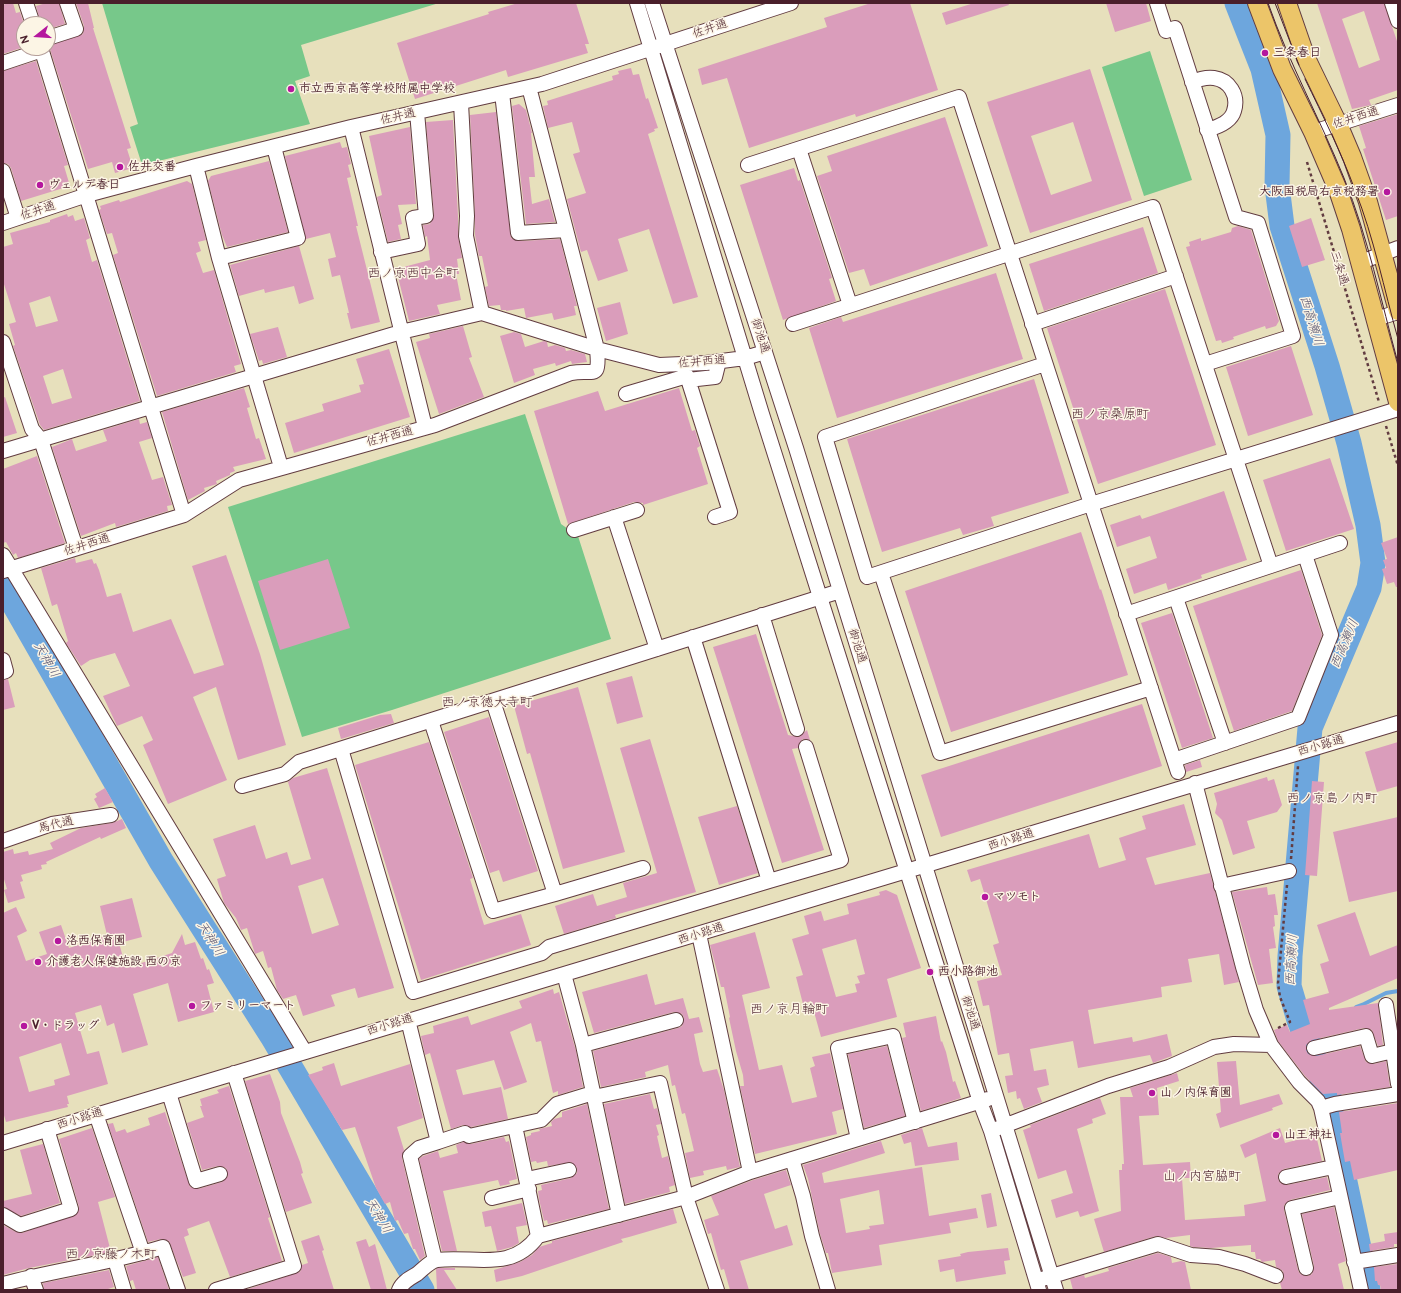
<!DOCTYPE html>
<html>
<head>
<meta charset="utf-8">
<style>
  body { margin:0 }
  #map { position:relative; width:1401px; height:1293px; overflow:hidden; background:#e7e0bc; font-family:"Balsamiq Sans",sans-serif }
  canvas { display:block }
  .frame { position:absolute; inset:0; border:4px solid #4a1f2b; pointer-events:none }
  .north { position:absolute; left:16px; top:16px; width:40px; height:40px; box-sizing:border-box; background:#fcf5e5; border:1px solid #b59f9b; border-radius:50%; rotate:253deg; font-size:11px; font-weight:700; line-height:16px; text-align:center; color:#4a1f2b }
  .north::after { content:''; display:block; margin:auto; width:14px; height:18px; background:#b5179e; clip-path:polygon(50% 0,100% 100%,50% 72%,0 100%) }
</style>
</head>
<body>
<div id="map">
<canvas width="1401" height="1293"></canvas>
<div class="frame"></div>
<div class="north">N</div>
</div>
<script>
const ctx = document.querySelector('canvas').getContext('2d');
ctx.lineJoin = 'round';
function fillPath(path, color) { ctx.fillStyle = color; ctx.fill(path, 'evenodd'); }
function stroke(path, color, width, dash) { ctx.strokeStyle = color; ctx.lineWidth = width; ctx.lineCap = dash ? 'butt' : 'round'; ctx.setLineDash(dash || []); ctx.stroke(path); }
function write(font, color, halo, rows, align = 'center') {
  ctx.font = font + ' "Balsamiq Sans","Klee One",sans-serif'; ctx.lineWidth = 3; ctx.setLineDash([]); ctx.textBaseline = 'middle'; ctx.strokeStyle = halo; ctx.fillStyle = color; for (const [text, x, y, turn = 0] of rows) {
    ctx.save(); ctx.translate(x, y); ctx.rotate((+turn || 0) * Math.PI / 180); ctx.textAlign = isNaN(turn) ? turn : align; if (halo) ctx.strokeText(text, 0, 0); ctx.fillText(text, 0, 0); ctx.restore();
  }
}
fillPath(new Path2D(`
  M102,3h337l-138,42 9,31 -15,5 15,43 -168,41 -12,-38 8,-3z
  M1150,51l42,129 -48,16 -42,-129z
  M525,414l36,110 17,12 33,103 -219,71 -90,27 -74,-230z`), '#77c88a');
stroke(new Path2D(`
  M1356,1007l8,-3 22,-11 12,-2
  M1299,1020l14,-3`), '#6da6dd', 4);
stroke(new Path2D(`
  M1237,3l26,66 15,66 -1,51 5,40 45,140 22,77 19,82 5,38 -4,25 -59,140 -20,228 -1,30 10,34 30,76 3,25 36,169
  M3,585l158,276 111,175 150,254`), '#6da6dd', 25);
fillPath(new Path2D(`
  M8,3h5l3,10 4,-1 4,12h-4l4,13v10l-21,7v-49z
  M46,3h13l6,21 -17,5v-5h-7l-5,-18z
  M76,3h12l6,25h-1l38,120 -4,1 6,19 -18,5 -3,-11 -24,7 -39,-123 34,-12 1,-8z
  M518,3h58l13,41h-4l3,9 -80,24 -2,-7 -91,29 -18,-56 92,-29 -1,-2z
  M871,3h39l28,87 -82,27 -1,-3 -106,34 -22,-70 -25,7 -4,-16 129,-42 -3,-9z
  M974,3h34l1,2 -63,20 -4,-12z
  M1106,3h40l5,18 -36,11z
  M1317,3h67l14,41v46l-29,10 2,5 -19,4zM1364,11l16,49 -21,8 -17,-49z
  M36,61l32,104 -4,1 6,20 -49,15 -10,-33 -3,-4 -5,-1v-92z
  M631,68l2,7 6,-1 7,25 2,-1 10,30 -4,1 1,2 -7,3 50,163 -25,7 -24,-75 -31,10 10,32 -30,10 -11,-31 -6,2 -14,-53 19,-6 -13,-39 7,-2 -8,-30 -24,6 -5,-22 5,-1 -1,-4 66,-21 -1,-4 7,-2 -1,-3z
  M1090,69l42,131 -102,33 -43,-131zM1073,122l19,59 -41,14 -20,-59z
  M519,104l7,6 6,23h-1l4,44h-6l3,27 17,-5 6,23 -29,2 -14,-118z
  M496,112l15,126 8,3 41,-2 17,67h-3l2,9 -22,5 -2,-7 -26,5 -2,-10 -18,3v-1h-5l-1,-5 -11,1 -4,-19 3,-1 -6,-30h-3l-4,-21v-19l-5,-101z
  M1398,114v102l-12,4 -23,-71 3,-1 -7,-22z
  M945,117l43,129 -118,40 -6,-17 -15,4 -32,-97 15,-5 -5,-15z
  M453,120l5,96v20l4,22 -5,1 2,15h-3l5,26 -24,5 3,9 -31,7 -13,-52 34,-9 -3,-24 -2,1 -2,-12 7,-1 4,-9 -8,-93z
  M410,127l6,77 -18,1 4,19 -4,1 3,14 -13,3 -11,-45 5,-2 -13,-59z
  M340,142l2,6 5,-1 4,17 -3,1 3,12 -4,1 11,48h-2l24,96 -29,7 -4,-16h2l-9,-38 -8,2 -4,-18 8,-2 -6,-24 -24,6 -21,-83z
  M269,161l19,71 -61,15 -5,-12 -14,-54 3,-5z
  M794,168l4,13 2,-1 32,98 -3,1 7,22 -53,19 -43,-135z
  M187,181l5,3 14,56 -8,2 3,9 -5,2 7,20 11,-3 27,94 -7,2 2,6 -79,24 -44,-141 5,-2 -6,-20 -5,1 -8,-24 2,-1 -1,-3 19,-6 1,2z
  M67,214l1,3 5,-2 2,6 9,-3 6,20 -4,2 6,22 5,-2 43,141 -96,29 -4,-5 -27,-79 2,-1 -6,-21 7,-2 -13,-41v-34l10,-3 -3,-11 40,-11v-2zM50,296l8,25 -22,6 -7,-24zM63,369l9,29 -20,6 -9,-28z
  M1311,218l14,42 -23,7 -13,-41z
  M1238,226l13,4 28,91 -3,5 -10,3 -1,-3 -32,11 1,2 -12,4 -1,-3 -5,1 -30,-94 4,-1 -1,-4 12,-4v3l30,-9 1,-4z
  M1143,227l15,46 -114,38 -15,-47z
  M299,246l15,53 -15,5 -5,-18 -29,7 -1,-4 -25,7 -9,-31z
  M996,273l27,86 -186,59 -28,-90 32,-11 2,5z
  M1165,289l51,156 -118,39 -51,-156z
  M620,302l8,32 -22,7 -9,-33z
  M463,326l9,31 -3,1 15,39 -45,17 -23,-72 14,-4 -1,-4z
  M278,327l9,30 -24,7 -1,-4 -3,1 -9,-27z
  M514,332l7,2 4,13 19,-6 3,1 1,5 7,-2 10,3 1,3 5,-1 14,4 2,8 -15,2 -1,-3 -15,5 -1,-3 -22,6 2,6 -21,8 -14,-47z
  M1291,346l22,69 -65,21 -22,-69z
  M389,349l21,68 -116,36 -9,-30 39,-12 -2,-7 39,-12 -2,-7 5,-1 -8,-25z
  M1034,379l35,114 -78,24 3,9 -31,9 -3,-7 -78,24 -35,-113z
  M244,388l6,19 -3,1 9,31 3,-1 7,21 -33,8 2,4 -5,2v2l-14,6 1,3 -13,4 1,3 -17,9 -26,-88z
  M679,388l13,43 3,-1 5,16 -3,2 11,36 -65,21v-2l-9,-1 -66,22 -34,-113 64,-20 7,20z
  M5,397l12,36 -14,4v-39z
  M139,419l1,5 7,-2 5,16 -13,4 13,38 11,-3 9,28 -5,1 1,5 -52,16 -1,-4 -34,13 -29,-89 20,-8 4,12 31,-10 -4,-11z
  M37,456l28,87 -47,15 -2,-5 -3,2 -7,-13 -3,1v-74z
  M1330,458l24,71 -68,22 -23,-71z
  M1224,491l23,69 -46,15 1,3 -34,12 -2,-7 -32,11 -8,-25 31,-11 -7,-22 -33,11 -7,-22 30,-10 2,4z
  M1081,532l19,58 1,-1 27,86 -177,57 -46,-141z
  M1398,537v50h-2l-2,-5 -7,2 -5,-15 4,-1 -3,-8 4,-1 -6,-16z
  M226,555l34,99 26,91 -48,15 -22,-73 -23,10 34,83 -59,24 -25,-59 10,-5 -11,-24 -25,10 -14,-30 27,-10 -15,-33 -25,7 -9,6 -15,-23 2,-2 -11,-37 -5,2 -11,-38 34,-10 1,5 16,-4 2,5 2,-1 3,7 8,27 14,-4 12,39 38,-13 23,55 30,-9 -32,-99z
  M328,559l22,69 -70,22 -22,-69z
  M1301,570l21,65 -30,76 -58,20 -41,-125z
  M1172,613l41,125 -31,10 -41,-125z
  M756,634l32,101 11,2 8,-7 3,10 -7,-1 -3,3 -2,6 -6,1 32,101 -42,13 -69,-216z
  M632,676l11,41 -26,7 -11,-41z
  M8,679l7,28 -12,3v-30z
  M578,687l47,165 -62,17 -33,-116 -3,1 -13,-48z
  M1142,704l20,62 -221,71 -20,-62z
  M391,714l3,9 -53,16 -3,-11 42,-13z
  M489,717l49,154 -35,11 -4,-12 -9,3 -46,-141z
  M650,739l46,153 -81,23 1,3 -52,16 -9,-28 38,-12 4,12 30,-9 -4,-14 34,-10 -37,-125z
  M429,742l44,136 -3,1 14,46 37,-11 10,31 -110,35 -66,-215z
  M1398,742v44l-21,6 -12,-40z
  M1200,760l2,7 -16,5 -1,-7z
  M327,768l67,220 -36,10 -3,-10 -24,7 4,11 -32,10 -7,-21 -13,4 -6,-9 -6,-23 -3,1 -5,-17 -8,3 -8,-26 -6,2 -5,-12 -12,-15 -7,-24 9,-3 -13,-37 42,-14 11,34 21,-7 4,13 20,-6 -23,-77 5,-4zM323,878l16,47 -27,9 -14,-48z
  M1267,777l1,4 6,-2 8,26 -5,7 -30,9 8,27 -22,7 -11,-35 -7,-7 2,-9 -3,-11z
  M1312,781l12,1 -7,94 -12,-1z
  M105,788l8,14 -14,6 -5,-9 3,-2 -2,-3z
  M1184,804l12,41 -50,13 9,27 55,-12 29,109 -15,3 -5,-31 -31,5 4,23 -31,5 1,10 -74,13 6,34 38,-7 1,5 34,-8 5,22 -19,7 -3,-8 -72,13 -5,-27 -43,8 4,22 12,-2 3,16 -12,3 5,14 -18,7 -4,-11 -3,1 -1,-8 -8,2 -3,-17 8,-1 -4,-22 -11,2 -9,-50 -6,1 -6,-25 25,-6 -9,-30 6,-2 -19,-64 -9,3 -4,-12 122,-36 10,34 27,-8 -7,-22 27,-9 -4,-13z
  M737,806l21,67 -39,12 -21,-68z
  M1398,817v74l-49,11 -16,-70z
  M122,819l4,9 -25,11 -1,-2 -54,25 1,2 -6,1 1,4 -3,1 -18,5 2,6 -3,1 5,16 -17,5 -4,-13 3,-1 -4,-13v-24l10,-3 1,5 14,-3 1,4 24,-6 -3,-6 31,-15 31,-5z
  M1267,887l1,8 7,-1 3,21h-4l1,11 -2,1 3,21 -7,1 4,34 -15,2 -26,-93z
  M886,890l11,5 24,73 -34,11 10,38 -76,20 -10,-36 -8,3 -7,-27 7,-2 -11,-36 17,-5 -5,-18 17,-5 3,10 25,-7 -2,-10 33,-9 -1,-3zM856,939l9,35 -8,2 3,7 -5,1 2,8 -21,5 -14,-48z
  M132,898l10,39 -23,6 7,25 46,-15 10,-19 3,11 10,-3 6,17 2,-1 4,12 2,-1 5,14 -7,2 7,27 -36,10 -10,-39 -35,11 15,51 -26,8 -8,-30 -7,3 -6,-21 -26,8 12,41 12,-3 9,33 -41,12 2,8h-2l1,3 -62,15 -3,-10v-199l13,-6 11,24 -10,5 9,25 21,-7 -8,-22 22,-7 8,23 38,-13 -7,-29zM61,1043l9,32 -16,5 1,5 -26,7 -10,-35z
  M1355,912l15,44 28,-11v33l-69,30v2l49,-7 5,42 -5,1 -6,-16 -8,-2 -52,12 -6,5v5l2,4 8,2 44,-10 6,16 8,2 12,-3 4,26 -53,8v-2l-14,1 -18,-18 -27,-35 -4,-11 13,-5 3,7 20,-8 -7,-24 26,-7 -9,-29 9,-3 -12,-36z
  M755,932l15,56 -28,7 17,75 23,-5 10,38 25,-6 -7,-29 5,-2 -3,-9 18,-4 13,56 -11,3 5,22 -82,20 -15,-68h4l-1,-11 -7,-24 -7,-33 1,-1 -6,-30h-3l-11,-42z
  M647,974l8,31 28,-7 6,21 10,-2 4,15 -9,2 6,30 3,8 14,-3 7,21 16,77 -13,3 -1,-4 -23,5 1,4 -14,3 -5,-25 9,-2 -9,-38 -3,1 -7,-29 -3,1 -4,-21 -23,7 1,5 -45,10 -8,-36 85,-23 4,-2 2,-8 -2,-4 -8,-2 -80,21 -12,-41z
  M553,989l1,5 5,-2 17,59 7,36 -25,8v-4l-5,2 -12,-52 -5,1 -5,-19 -21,9 17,50 -23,8 -10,-30 -38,10 7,25 38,-8 7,32 -37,8 -8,-2 -12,4 -21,-76 -5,2 -4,-19 13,-3 -1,-7 35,-10 3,9 51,-17 -3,-7z
  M936,1016l5,26 1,-1 4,11 7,30 2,-1 6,17 -40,13 -19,-73 4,-1 -3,-14z
  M887,1046l18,70 -41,12 -16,-74z
  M1236,1061l4,44 39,-11 4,10 -11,4 1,2 -53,18 -4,-14 5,-2 -4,-50z
  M334,1063l7,23 69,-22 13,54 -26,9 7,23 -2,8 23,98 -5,4 -5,-11h-2l-5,-16 -4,1 -6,-14 -3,1 -5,-19 -5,2 -9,-16 -21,-61 -13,3 -34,-55 15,-5 -1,-3z
  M1177,1073l2,8 -22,7 2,27 -20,1 4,49 47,-3 1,16h-9l3,42 60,-4 -1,-11 22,-4 -10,-48 -11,5 -5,-13 40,-17 5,15 31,-8 6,26 -38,8 -6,5v4l2,5 7,2 40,-8 3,13 -40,10 -6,5v5l14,60 2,4 8,2 4,-2 2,-8 -12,-52 32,-7 12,54 -8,3 6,26h-62l-2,-7 4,-4 -1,-8 -7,-4 -1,-7 -13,2 -2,-3h-4l-1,-7h-4v-7l-40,3 -18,-1 -3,-1v-11l-24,3 -10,-2 -52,16 -10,-33 27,-8 -2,-41h3v-6h2l-4,-67h13l-3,-9z
  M270,1074l10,28 1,11 19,49 3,11 -2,1 11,29 -26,9 -41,-131z
  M229,1086l41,131 -2,1 14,43 -52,16 -21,-56 -22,8 2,6 -5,2 12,36 -13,4 -14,-36 -8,-2 -13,3 -40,-118 5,-1 3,9 9,-3 2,4 23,-8 -2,-7 17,-6 25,75 8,2 24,-7 6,-6 -2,-8 -8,-2 -16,4 -15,-47 17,-6 -4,-11h2l-2,-7 19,-6 -2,-3z
  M650,1094l4,15 3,-1 4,16 -5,1 3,10 -2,1 5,22 6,-2 7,29 -6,2 1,5 -45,12 -21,-100z
  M1100,1098l6,16 -14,5 1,4 -16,6 22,82 -19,6 -2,-6 -22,7 -5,-18 22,-7 -7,-23 -28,9 -15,-49 8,-3 -1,-2z
  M1398,1103v67l-44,10 -4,-19 -5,1 -5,-29h2l-3,-21z
  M587,1104l22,105 -61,15 -1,-4 -3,1 -5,-22 -1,-8 4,-1 -1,-5 30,-7 6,-5v-5l-6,-6 -23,4 -1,-5 -10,2 -1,-2 -5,1 -5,-25 5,-2v-2l9,-2 -1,-2 13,-3 -1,-4 3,-3 8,-2v-5z
  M92,1128l23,69 -17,5 13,50 -82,16 -26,7v-50l13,7 6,1 55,-19 2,-7 -20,-68z
  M922,1128l6,19 29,-5 2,18 -44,6 -4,-24 -7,2 -3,-9z
  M504,1137l2,5 3,-1 8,38 -8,2 1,3 -10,2 -2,-6 -55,11 14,60h-15l-23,-92 4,-3 15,-5 2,7 18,-5 -2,-8 7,-3 8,2z
  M881,1141l4,12 -63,20 2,10 98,-16 7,49 47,-8 2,10 -29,5 2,10 -72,12 3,20 -50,8 -4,-20h-2l-6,-19 -12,-55 -5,-14zM879,1190l5,34 -15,2 1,3 -24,4 -6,-34z
  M43,1144l17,59 -39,13 -18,-9v-6l29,-7 -12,-44z
  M786,1170l5,15 -27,9 11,35 12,-4 6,20 -53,16 9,29h-19l-6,-21 -3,1 -10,-37 -3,1 -4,-14 15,-5 -8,-19 42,-16z
  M991,1193l6,33 -10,2 -6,-33z
  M522,1203l5,22 -11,2 3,16 -7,4 -15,4 -6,-25 -6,1 -3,-15z
  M673,1209l4,14 -48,14 -8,2 2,3 -101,34 -26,6 -2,-12 26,-8 12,-7 7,-8 13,-4v-2z
  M1398,1232v12h-4v3l-24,4 -1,-7 16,-3 -1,-7z
  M319,1235l5,15 -2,1 12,39h-89l55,-18 2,-7 6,-2 -7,-22z
  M366,1239l3,8 6,-3 12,46h-16l-15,-48z
  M1008,1248l2,12 -6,1 2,13 -50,8 -2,-13 -14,3 -2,-12 23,-4 -1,-2 8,-2z
  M1158,1253l13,4 1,6 9,-2 4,1 6,28h-118l-3,-11 14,-4 1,3 24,-7 -1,-3z
  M158,1257l11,33h-33l-3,-10 -3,1 -4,-15z
  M1397,1264l1,26h-17l-1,-5h-2l-1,-4h-2l-1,-14z
  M438,1268h17v2h-11l13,20h-20l-1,-21z
  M109,1270l5,17 -9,3h-61l-1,-7z`), '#da9dbb');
const minor = new Path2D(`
  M26,3l7,21
  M637,3l125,411 218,688 11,29 48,159
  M652,3l144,445 260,842
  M1157,3l9,28 9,-3 61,189 22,6 35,113 -88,28
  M1392,3l6,18
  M48,38l28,-9 -9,-26
  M41,48l143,467
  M3,63l39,-13
  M1192,82c7,-3 14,-5 22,-4 15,2 25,17 20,33 -3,11 -16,16 -27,19
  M502,93l16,140 48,-3
  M461,103l6,113 -1,20 16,77
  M351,127l74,300
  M1313,132l85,-27
  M799,149l51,156
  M748,165l211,-68 219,675
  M196,166l23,92 62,209
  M3,171l15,47
  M3,223l84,-28 109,-29 155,-39 191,-43 249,-81
  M381,252l37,-8 -5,-26 13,-2 -9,-104
  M219,258l79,-20 -24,-91
  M1361,262l37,-14
  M1376,319l22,-7
  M793,324l360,-117 118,359
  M1032,324l144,-48
  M3,342l29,87 9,11 35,108
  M1045,364l-220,73 42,140 224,-73 307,-95
  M688,380l27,-3 4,-16
  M626,394l61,-18 43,136 -15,5
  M3,451l398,-119 81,-19 115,36 62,16 47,-2 39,-5 20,-6
  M614,517l43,132
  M574,530l63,-20
  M3,555l302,497
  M3,571l181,-56 55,-35 196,-55 136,-52c23,-4 29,8 26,-24l-68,-262
  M881,573l59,180 211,-65
  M1176,598l49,145
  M1126,614l214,-71
  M762,615l35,114
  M693,637l76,244 72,-21 -35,-113
  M3,660l3,11 -3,1
  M493,701l62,193 88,-26
  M431,721l62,190 62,-17
  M341,749l72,243 129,-39 7,-6 220,-66
  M1174,760l124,-42 33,-83 -26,-80
  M1195,783l48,184 13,43 15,35 28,37 19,19 3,7 40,182
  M242,786l43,-12 14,-12 541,-171
  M3,841l49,-17 59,-9
  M1221,886l68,-15
  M699,934l51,238
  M564,974l19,71 36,170
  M1386,1005l12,79
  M408,1020l30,122 27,-9 4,3 72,-16 16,-16 36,-11
  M583,1045l93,-25
  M1314,1048l52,-12 6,20 21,-5
  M169,1093l27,88 24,-7
  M594,1097l66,-14 26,114 31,93
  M1321,1108l14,-4 63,-10
  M96,1114l47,139
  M515,1126l23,110
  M996,1129l112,-43 61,-19 45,-20 20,-3 37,1
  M858,1139l-20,-91 55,-12 22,86
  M3,1143l1395,-420
  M792,1159l11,37 9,40 16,54
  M1286,1177l47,-10
  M527,1179l42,-9
  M492,1198l37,-9
  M3,1215l17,10 51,-16 -24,-80
  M115,1260l9,30
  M435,1260l-25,-104 9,-8 19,-6
  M1354,1262l44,-7
  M1306,1268l-14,-60 48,-11
  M31,1276l5,14
  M1042,1279l116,-35 33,11 28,2 26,7 31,12
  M3,1284c53,-14 108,-21 160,-37l15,43
  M216,1290l78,-24 -60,-193
  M399,1290c3,-8 11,-12 18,-16 5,-4 13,-13 20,-14 37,-5 74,13 101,-24l148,-39 64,-25 238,-73`);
const major = new Path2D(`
  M1257,3l25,66 31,63 25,58 13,39 47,173
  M1287,3l19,55 32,66 14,33 16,45 30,109`);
stroke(minor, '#623c41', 16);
stroke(major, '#623c41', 20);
stroke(new Path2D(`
  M1307,162l72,240
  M1386,426l12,40
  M1291,859l7,-93
  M1278,1028l12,-6 -10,-25 -2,-14 9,-98`), '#623c41', 2.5, [3, 3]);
stroke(minor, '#fff', 14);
stroke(major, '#ecc569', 18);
stroke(new Path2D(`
  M1268,3c21,60 52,116 76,175 24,59 37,123 54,185
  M1275,3l24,62
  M1305,79c18,37 36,73 50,111 19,48 29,99 43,149`), '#4a1f2b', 1);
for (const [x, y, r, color] of [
  [1265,53,4,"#b5179e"],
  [291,89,4,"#b5179e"],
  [120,167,4,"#b5179e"],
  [40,185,4,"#b5179e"],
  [1387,192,4,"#b5179e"],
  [985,897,4,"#b5179e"],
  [58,941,4,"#b5179e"],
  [38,962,4,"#b5179e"],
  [930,972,4,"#b5179e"],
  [192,1006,4,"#b5179e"],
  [24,1026,4,"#b5179e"],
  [1152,1093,4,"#b5179e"],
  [1276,1135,4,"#b5179e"]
]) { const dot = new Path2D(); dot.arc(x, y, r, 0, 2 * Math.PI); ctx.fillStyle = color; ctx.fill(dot); stroke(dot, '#fcf5e5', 1.5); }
write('12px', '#4a1f2b', '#fcf5e5', [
  ["佐井通",710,29,-19],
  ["佐井通",398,117,-13],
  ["佐井西通",1356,118,-18],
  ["佐井通",38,211,-18],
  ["三条通",1339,268,73],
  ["御池通",760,336,72],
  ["佐井西通",702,362,-5],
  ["佐井西通",390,437,-15],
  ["佐井西通",87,545,-17],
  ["御池通",857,646,73],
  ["西小路通",1321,746,-16],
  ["馬代通",56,825,-13],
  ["西小路通",1011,840,-17],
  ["西小路通",701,934,-17],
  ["御池通",970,1013,73],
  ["西小路通",390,1025,-17],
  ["西小路通",80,1119,-17]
]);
write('bold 12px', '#4a1f2b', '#fcf5e5', [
  ["三条春日",1273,53],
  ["市立西京高等学校附属中学校",299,89],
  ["佐井交番",128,167],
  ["ヴェルデ春日",48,185],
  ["大阪国税局右京税務署",1379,192,"right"],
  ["マツモト",993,897],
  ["洛西保育園",66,941],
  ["介護老人保健施設 西の京",46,962],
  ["西小路御池",938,972],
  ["ファミリーマート",200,1006],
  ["V・ドラッグ",32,1026],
  ["山ノ内保育園",1160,1093],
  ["山王神社",1284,1135]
], 'left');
write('13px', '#4a1f2b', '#fcf5e5', [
  ["西ノ京西中合町",413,274],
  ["西ノ京桑原町",1110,415],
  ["西ノ京徳大寺町",487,703],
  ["西ノ京島ノ内町",1332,799],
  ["西ノ京月輪町",789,1010],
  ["山ノ内宮脇町",1202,1177],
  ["西ノ京藤ノ木町",111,1255]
]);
write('italic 13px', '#585572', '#fcf5e5', [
  ["西高瀬川",1311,321,73],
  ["西高瀬川",1345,644,-67],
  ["天神川",46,660,60],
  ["天神川",210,939,58],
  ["西高瀬川",1292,960,-87],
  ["天神川",378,1216,59]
]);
</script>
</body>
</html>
